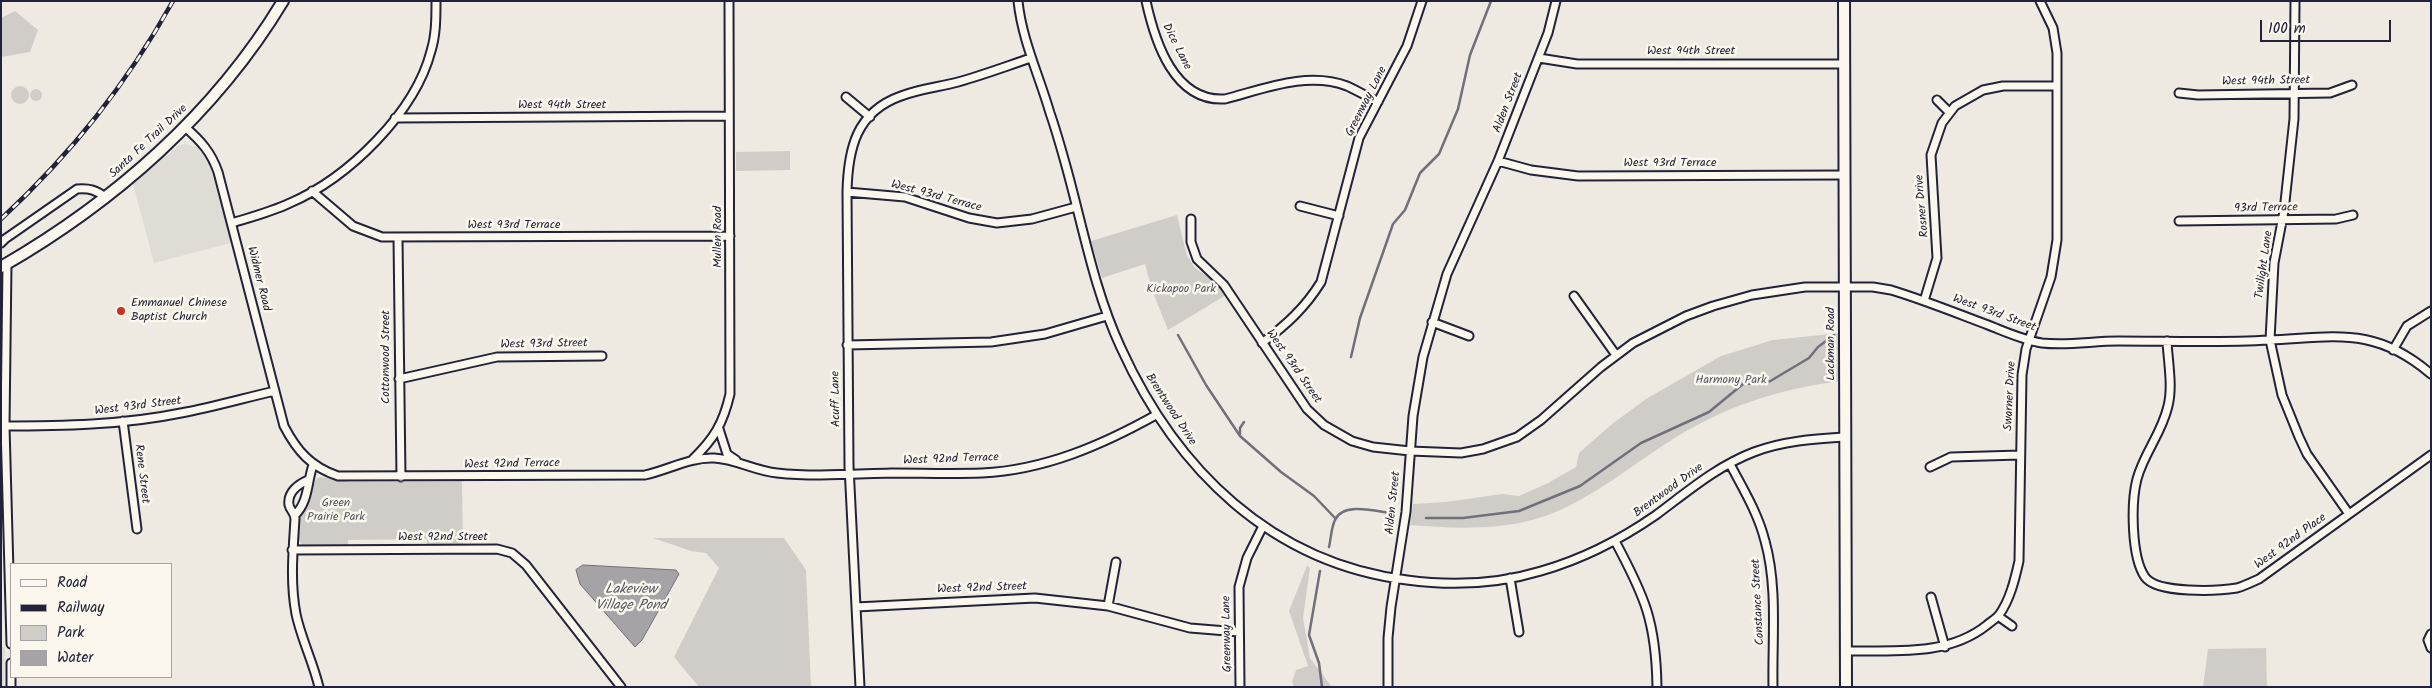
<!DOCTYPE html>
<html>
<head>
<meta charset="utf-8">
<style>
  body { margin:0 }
  #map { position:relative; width:2432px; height:688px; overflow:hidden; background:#eeeae2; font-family:Kalam,sans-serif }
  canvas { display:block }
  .frame { position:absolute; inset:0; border:2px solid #22223b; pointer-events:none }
  .legend { position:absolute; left:10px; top:563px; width:162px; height:115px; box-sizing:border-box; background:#fbf7ec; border:1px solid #a4a2a5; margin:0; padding:6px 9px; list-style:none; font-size:15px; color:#22223b }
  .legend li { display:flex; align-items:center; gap:10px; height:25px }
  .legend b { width:25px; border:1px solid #a4a2a5 }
  .scale { position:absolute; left:2260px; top:20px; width:131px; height:22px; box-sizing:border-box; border:2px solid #22223b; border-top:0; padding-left:6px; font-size:15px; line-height:18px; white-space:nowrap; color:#22223b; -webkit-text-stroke:4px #fbf7ec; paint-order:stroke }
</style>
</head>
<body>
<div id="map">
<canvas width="2432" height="688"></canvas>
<div class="frame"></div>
<ul class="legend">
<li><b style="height:6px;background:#fbf7ec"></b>Road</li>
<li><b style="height:6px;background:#22223b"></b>Railway</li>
<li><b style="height:14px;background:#d0cdc9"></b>Park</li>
<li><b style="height:14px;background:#a6a3a7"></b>Water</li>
</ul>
<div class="scale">100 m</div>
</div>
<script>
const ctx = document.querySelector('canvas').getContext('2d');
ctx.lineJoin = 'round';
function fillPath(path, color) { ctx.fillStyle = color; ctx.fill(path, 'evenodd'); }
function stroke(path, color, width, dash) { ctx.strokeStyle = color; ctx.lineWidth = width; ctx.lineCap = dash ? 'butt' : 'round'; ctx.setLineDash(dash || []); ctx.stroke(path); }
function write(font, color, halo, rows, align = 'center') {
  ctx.font = font + ' Kalam,sans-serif'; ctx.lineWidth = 5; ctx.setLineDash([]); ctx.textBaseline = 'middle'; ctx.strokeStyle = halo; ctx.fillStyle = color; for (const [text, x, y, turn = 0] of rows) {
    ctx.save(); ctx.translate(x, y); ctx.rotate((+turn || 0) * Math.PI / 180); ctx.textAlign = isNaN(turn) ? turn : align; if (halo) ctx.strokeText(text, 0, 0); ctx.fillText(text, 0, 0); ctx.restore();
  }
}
fillPath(new Path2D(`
  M185,144l13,3 9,10 27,85 -80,21 -21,-79 45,-38z
  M1,647h4l-1,40h-3z`), '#dfdbd5');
fillPath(new Path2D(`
  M15,11l23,19 -8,22 -29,5v-39z
  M11 95a9 9 0 1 1 18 0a9 9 0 1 1-18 0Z
  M30 95a6 6 0 1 1 12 0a6 6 0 1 1-12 0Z
  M790,151v19l-54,1v-19z
  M1177,215l10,41 8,12 21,14 10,13 -58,35 -16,-40 -7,-26 -43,14 -11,-37z
  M1840,333l1,48c-65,8 -120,27 -174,62 -44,28 -90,68 -143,79 -37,8 -76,6 -114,3l3,-21 33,-2 56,-8 17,2 29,-13 28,-16 3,-14 33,-29 34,-25 75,-43 52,-16z
  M320,477l30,5 112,-1 1,65h-36v-7l-79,1v7l-46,-2c-13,-17 7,-48 14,-66z
  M653,538h131l22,32 5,117h-112l-25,-30 45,-89 -13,-15 -15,-2z
  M1307,566l3,2 -7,50 7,40 22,29h-38l-2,-5 4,-12 12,-4 -19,-55z
  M2266,648l1,39h-64l5,-38z`), '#d0cdc9');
const water = new Path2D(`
  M583,565l93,5 3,4 -37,66 -7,7 -55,-63 -4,-14z`);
fillPath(water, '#a6a3a7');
stroke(water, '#716f7c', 1);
stroke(new Path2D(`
  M1178,335l28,50 34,51 41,36 33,24 21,22
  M1351,357l9,-39 33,-94 12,-14 15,-37 19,-19 19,-45 12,-54 21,-54
  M1240,434v-6l4,-6
  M1426,518h37l56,-7 61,-25 61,-43 68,-31 34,-28 24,-1 42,-25 9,-11 16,-12
  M1329,547c2,-8 2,-19 6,-27 8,-18 40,-9 55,-7
  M1320,571l-11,64 10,28 3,24`), '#716f7c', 2.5);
const street = new Path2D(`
  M1018,1c4,39 21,74 32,112 6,17 11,35 16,53 17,61 28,124 55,182 55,121 150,215 286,232 44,6 91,4 134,-9 42,-12 79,-31 115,-56 31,-23 61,-49 98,-63 29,-11 59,-13 90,-15
  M1146,1c9,41 28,101 79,98 39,-10 82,-28 122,-13 11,5 21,11 31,16
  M2295,1l-1,118 -10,92 -10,52 -4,77 12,55 17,42 8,17 42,60
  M1539,58l38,6h266
  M2179,93l19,2 132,-2 22,-8
  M846,97l24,20
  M1937,100l12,12
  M395,118l334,-2
  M185,127c16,14 26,25 33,45l66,254c13,25 27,41 54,50l307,-1c23,-5 45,-18 69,-17 22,1 41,13 63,15 37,4 76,1 114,0 30,0 60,1 91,0 63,-3 120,-28 174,-58
  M1498,161l33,9 47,6 265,-1
  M312,191l41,35 29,11 348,-1
  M847,192l58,5 64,21 28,5 35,-4 44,-12
  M1300,206l39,10
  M1191,219v23l6,17 27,26 83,124 17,16 28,16 21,6 37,4 51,2 22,-4 34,-12 24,-17 60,-53 32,-24 53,-27 27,-10 39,-11 53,-8h68l18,3c33,10 65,23 97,35 18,7 35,15 54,18 25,3 51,-2 76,-2 50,0 101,2 152,-1 66,-3 105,-14 161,34
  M2179,221l157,-2 17,-4
  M232,223c19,-6 39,-11 58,-20 58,-25 125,-90 141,-152 5,-16 5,-33 5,-50
  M398,238l3,239
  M1,243l4,-4 72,-50c12,-1 20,1 29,9
  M7,264l-2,162 6,218
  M1574,296l42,59
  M1924,301l13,-43 -6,-103 11,-32 13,-17 28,-16 20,-4h53
  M1432,322l37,14
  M2167,341c1,21 6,45 1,65 -6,27 -24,47 -31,73 -6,23 -6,78 8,98 12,17 73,14 92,11 7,-2 15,-6 22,-9l172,-124
  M1262,343c24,-18 43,-35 59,-61l38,-144 48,-92 15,-45
  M847,345l144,-3 54,-8 62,-18
  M2393,350l14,-24 24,-15
  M399,379l98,-22 105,-1
  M123,421l14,108
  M2,426c59,0 121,-1 179,-13 32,-6 63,-15 94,-22
  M719,429l8,25 9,6
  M692,460c22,-21 31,-36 38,-66l-1,-393
  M1730,464c13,25 28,49 35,77 13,46 7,98 8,146
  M1930,467l21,-10 69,-2
  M308,480c-9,4 -21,12 -19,25 1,5 6,8 6,14 -2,32 -5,63 1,95 5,24 17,48 23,73
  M295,515c14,-14 12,-33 18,-50
  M1615,541c30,56 41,81 42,146
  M292,550l205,-1 15,4 14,12 95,122
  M1510,578l9,54
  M1931,597l14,50
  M1108,606l8,-44
  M856,607l179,-9 73,8 82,22 49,4
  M1998,616l14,10
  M2431,634l-3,6 3,8
  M1845,651c49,-1 102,6 142,-26 3,-3 9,-6 12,-10 11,-15 16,-36 20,-54l3,-186 4,-26 25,-72 6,-37v-187l-4,-25 -13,-27
  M11,687v-24
  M860,687l-11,-221 -2,-274c1,-43 9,-80 54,-96 18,-7 38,-9 57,-14 25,-7 49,-16 73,-24
  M1240,687l-1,-100 8,-29 16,-32
  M1388,687v-49l3,-31 15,-95 7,-96 10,-59 24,-83 51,-113 50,-128 8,-32`);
const secondary = new Path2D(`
  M1844,1l2,686
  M1,267c113,-65 214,-153 282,-266`);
stroke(street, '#22223b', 11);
stroke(secondary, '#22223b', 14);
stroke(street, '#fbf7ec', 7);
stroke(secondary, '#fbf7ec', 10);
const rail = new Path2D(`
  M1,219c71,-66 125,-134 172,-218`);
stroke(rail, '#22223b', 4.5);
stroke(rail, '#fbf7ec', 2.5, [8]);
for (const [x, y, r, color] of [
  [121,311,5,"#c8321e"]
]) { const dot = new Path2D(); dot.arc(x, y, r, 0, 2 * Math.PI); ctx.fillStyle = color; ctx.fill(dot); stroke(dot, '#fbf7ec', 2); }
write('12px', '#22223b', '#fbf7ec', [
  ["Dice Lane",1176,47,63],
  ["West 94th Street",1691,52],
  ["West 94th Street",2266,82,-1],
  ["Greenway Lane",1367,102,-63],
  ["Alden Street",1509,103,-69],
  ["West 94th Street",562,106],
  ["Santa Fe Trail Drive",149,142,-43],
  ["West 93rd Terrace",1670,164],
  ["West 93rd Terrace",936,197,15],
  ["Rosner Drive",1923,206,-95],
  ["93rd Terrace",2266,209,-1],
  ["West 93rd Terrace",514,226],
  ["Mullen Road",719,237,-90],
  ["Twilight Lane",2265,265,-82],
  ["Widmer Road",258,279,76],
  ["West 93rd Street",1994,314,20],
  ["Lackman Road",1832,344,-90],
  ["West 93rd Street",544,345,-1],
  ["Cottonwood Street",387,357,-90],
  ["West 93rd Street",1293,367,55],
  ["Swarner Drive",2011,396,-87],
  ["Acuff Lane",837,399,-91],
  ["West 93rd Street",138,407,-7],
  ["Brentwood Drive",1170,410,57],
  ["West 92nd Terrace",951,460,-2],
  ["West 92nd Terrace",512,465,-1],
  ["Rene Street",141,474,83],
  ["Brentwood Drive",1669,491,-36],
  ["Alden Street",1394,503,-84],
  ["West 92nd Street",443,538],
  ["West 92nd Place",2291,542,-36],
  ["West 92nd Street",982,589,-2],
  ["Constance Street",1759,602,-93],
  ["Greenway Lane",1228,634,-91]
]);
write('12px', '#565566', '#fbf7ec', [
  ["Kickapoo Park",1181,290],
  ["Harmony Park",1731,381],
  ["Green",336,504],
  ["Prairie Park",336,518]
]);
write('12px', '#22223b', '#fbf7ec', [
  ["Emmanuel Chinese",131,304],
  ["Baptist Church",131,318]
], 'left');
write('italic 14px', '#575666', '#fbf7ec', [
  ["Lakeview",631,591],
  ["Village Pond",631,607]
]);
</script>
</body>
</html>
